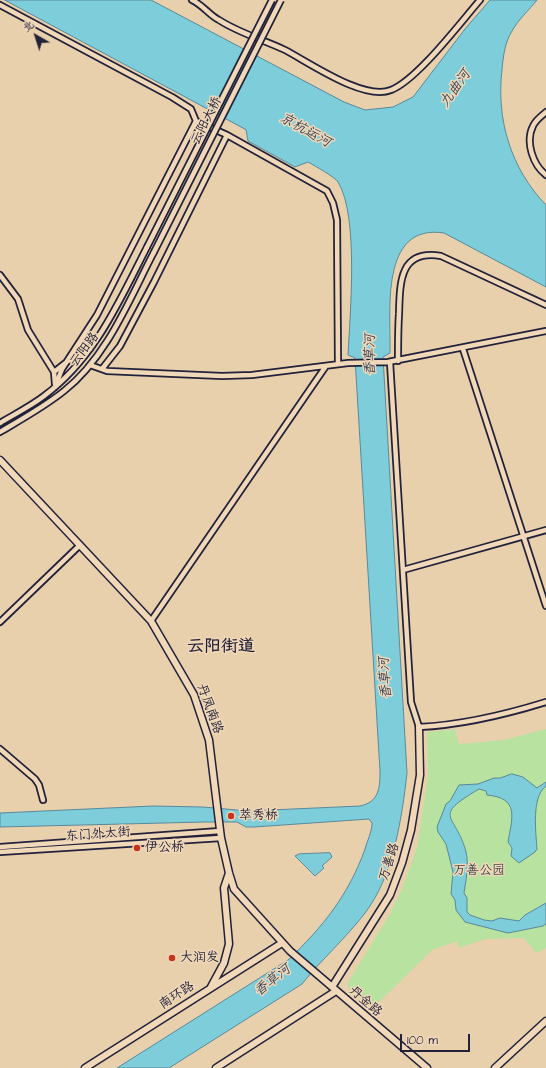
<!DOCTYPE html>
<html>
<head>
<meta charset="utf-8">
<style>
  body { margin:0 }
  #map { position:relative; width:546px; height:1068px; overflow:hidden; background:#e9d0ad; font-family:"Architects Daughter","LXGW WenKai TC",sans-serif }
  canvas { display:block }
  .north { position:absolute; left:16px; top:16px; width:40px; height:40px; -webkit-text-stroke:3px #f0d8b8; paint-order:stroke; rotate:321deg; font-size:11px; font-weight:700; line-height:16px; text-align:center; color:#22223b }
  .north::after { content:''; display:block; margin:auto; width:14px; height:18px; background:#22223b; clip-path:polygon(50% 0,100% 100%,50% 72%,0 100%) }
  .scale { position:absolute; left:400px; top:1034px; width:70px; height:18px; box-sizing:border-box; border:2px solid #22223b; border-top:0; padding-left:5px; font-size:12px; line-height:14px; white-space:nowrap; color:#22223b; -webkit-text-stroke:3px #f0d8b8; paint-order:stroke }
</style>
</head>
<body>
<div id="map">
<canvas width="546" height="1068"></canvas>
<div class="north">北</div>
<div class="scale">100 m</div>
</div>
<script>
const ctx = document.querySelector('canvas').getContext('2d');
ctx.lineJoin = 'round';
function fillPath(path, color) { ctx.fillStyle = color; ctx.fill(path, 'evenodd'); }
function stroke(path, color, width, dash) { ctx.strokeStyle = color; ctx.lineWidth = width; ctx.lineCap = dash ? 'butt' : 'round'; ctx.setLineDash(dash || []); ctx.stroke(path); }
function write(font, color, halo, rows, align = 'center') {
  ctx.font = font + ' "Architects Daughter","LXGW WenKai TC",sans-serif'; ctx.lineWidth = 3; ctx.setLineDash([]); ctx.textBaseline = 'middle'; ctx.strokeStyle = halo; ctx.fillStyle = color; for (const [text, x, y, turn = 0] of rows) {
    ctx.save(); ctx.translate(x, y); ctx.rotate((+turn || 0) * Math.PI / 180); ctx.textAlign = isNaN(turn) ? turn : align; if (halo) ctx.strokeText(text, 0, 0); ctx.fillText(text, 0, 0); ctx.restore();
  }
}
fillPath(new Path2D(`
  M455,729l4,15 45,-4 42,-11v219l-10,5 -12,-15 -39,1 -26,9 -2,-7 -25,9 -59,58 -23,-17 -3,-7 43,-70 12,-25 15,-41 11,-73 -1,-43z`), '#b7e29f');
const water = new Path2D(`
  M5,0h146l193,102 21,8 28,-3 20,-10 52,-68 25,-29h47c-8,10 -19,20 -25,31 -7,11 -9,26 -10,39 -6,49 9,99 44,135v82l-102,-54c-65,-10 -53,80 -54,120l-7,4 24,416c-5,45 -14,104 -42,140 -19,25 -43,46 -63,71l-133,84h-52l171,-108c35,-33 61,-66 77,-111 2,-8 7,-17 7,-26l-3,-4 -115,8h-8l-9,-5h-32l-205,5v-14l153,-7 50,1 45,4 112,-5c19,-4 20,-18 20,-35l-25,-413 -7,-3c2,-41 11,-139 -10,-173 -3,-5 -23,-16 -30,-20l-13,5 -47,-26 -2,-11z
  M512,774l11,3 14,11 9,-6v4c-15,11 -10,47 -9,63l-2,3 -16,11 -8,-7 1,-8 -4,-6c4,-24 12,-44 -21,-47l-1,-4 -7,-2c-49,29 -23,24 -13,63 3,13 0,28 -2,41l3,5v14l3,3 14,5 8,1 8,-3 19,3 6,-6 21,-12v21l-3,2 -35,7 -43,-11 -9,-12 -1,-10 -4,-6 2,-22 -7,-28 -8,-12 -1,-5 9,-23 4,-3 9,-16 19,-1 16,-6h6z
  M330,853l2,4 -10,9 2,2 -9,8 -20,-20 4,-2z`);
fillPath(water, '#7ecdda');
stroke(water, '#59899a', 1);
const minor = new Path2D(`
  M192,0c11,5 17,15 27,20 20,13 45,20 66,30 25,13 79,51 106,40 26,-10 69,-67 89,-90
  M0,5l172,92 19,12 5,12 31,14 100,56 6,12 4,17 1,144
  M546,112c-5,4 -11,9 -13,14 -8,16 0,39 13,49
  M0,275l18,24 10,31 26,42 1,12
  M463,349l83,257
  M398,361c0,-16 0,-32 1,-47 1,-31 0,-65 42,-58l105,49
  M390,362l21,340 8,25c44,-2 85,-12 127,-25
  M90,365l17,6 115,5 30,-1 96,-12 40,-1 158,-31
  M102,369l18,-23 34,-64 73,-147
  M54,372l14,-11 22,-12
  M55,387l7,-18 35,-54 99,-194
  M0,423c15,-9 31,-17 44,-27 51,-38 75,-94 103,-149
  M0,432c22,-13 44,-25 64,-41 43,-34 65,-91 90,-139
  M403,570l143,-40
  M151,621l175,-255
  M0,622l80,-77
  M0,749l35,30 4,6 4,15
  M0,847l220,-16
  M0,852l221,-14`);
const major = new Path2D(`
  M0,460l151,161 43,74 15,45 12,98 8,35 5,16 56,62 137,117
  M211,987l13,-24 5,-19 -5,-56 5,-15
  M332,987l58,-92 12,-32 9,-33 9,-55 -1,-48
  M85,1068l197,-125
  M216,1068l120,-77
  M495,1068l51,-47`);
stroke(minor, '#22223b', 8);
stroke(major, '#22223b', 9);
stroke(minor, '#f0d8b8', 4.5);
stroke(major, '#f0d8b8', 6);
const minorBridge = new Path2D(`
  M147,247l125,-247
  M154,252l127,-252`);
stroke(minorBridge, '#22223b', 8, []);
stroke(minorBridge, '#f0d8b8', 4.5);
for (const [x, y, r, color] of [
  [231,816,4,"#c8321e"],
  [137,848,4,"#c8321e"],
  [172,958,4,"#c8321e"]
]) { const dot = new Path2D(); dot.arc(x, y, r, 0, 2 * Math.PI); ctx.fillStyle = color; ctx.fill(dot); stroke(dot, '#f0d8b8', 1.5); }
write('13px', '#22223b', '#f0d8b8', [
  ["云阳大桥",207,121,-63],
  ["云阳路",85,350,-53],
  ["丹凤南路",209,709,70],
  ["东门外大街",98,835,-4],
  ["万善路",390,862,-72],
  ["南环路",177,996,-33],
  ["丹金路",365,1002,41]
]);
write('13px', '#22223b', '#f0d8b8', [
  ["萃秀桥",239,816],
  ["伊公桥",145,848],
  ["大润发",180,958]
], 'left');
write('13px', '#40484f', '#f0d8b8', [
  ["万善公园",479,871]
]);
write('italic 14px', '#34445b', '#f0d8b8', [
  ["九曲河",456,89,-55],
  ["京杭运河",305,131,29],
  ["香草河",371,355,-90],
  ["香草河",386,678,-94],
  ["香草河",273,981,-38]
]);
write('bold 17px', '#22223b', '#f0d8b8', [
  ["云阳街道",221,647]
]);
</script>
</body>
</html>
